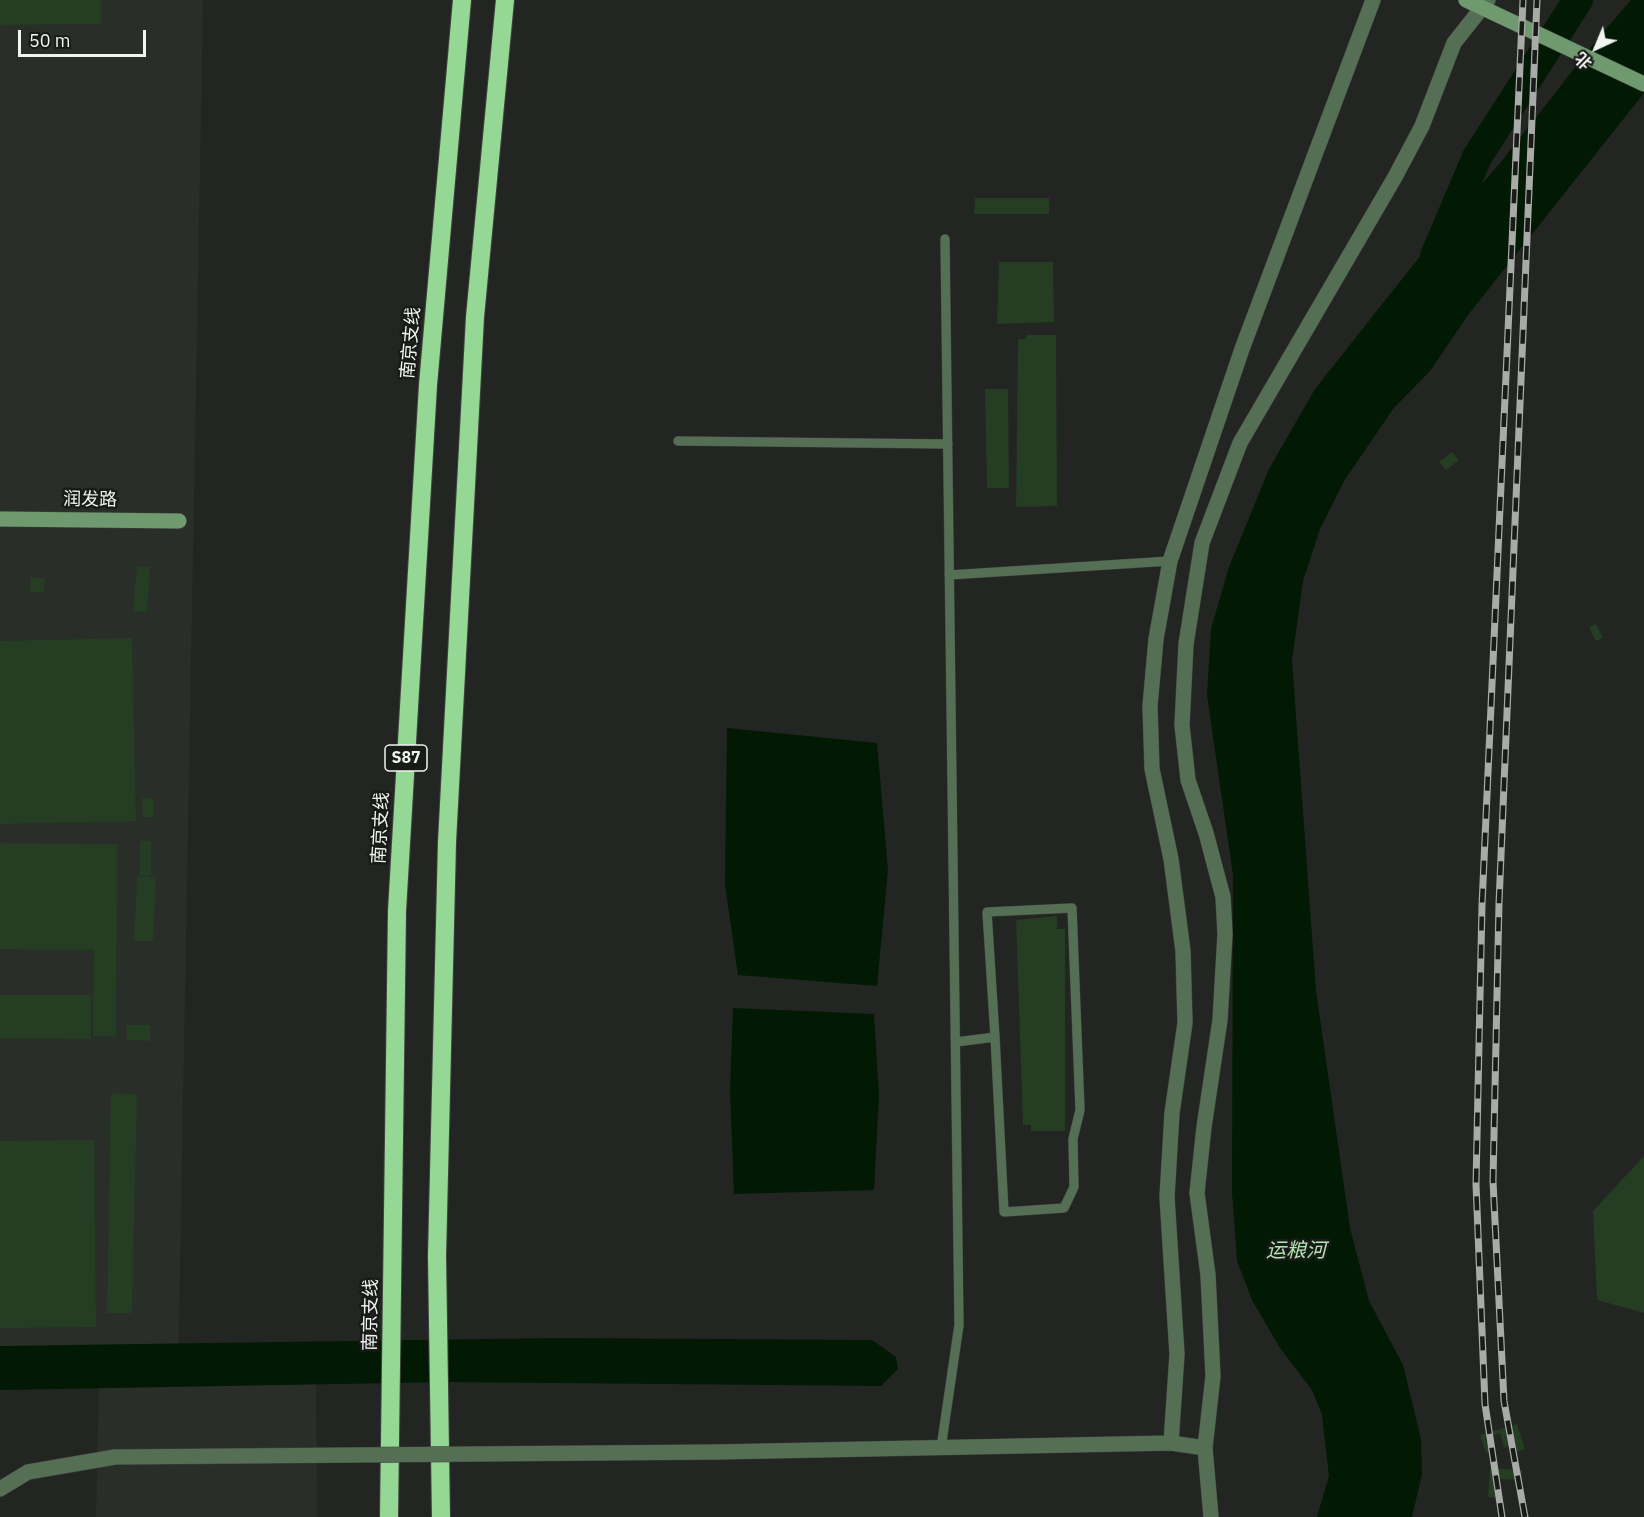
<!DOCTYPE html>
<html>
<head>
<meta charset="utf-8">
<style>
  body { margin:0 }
  #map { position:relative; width:1644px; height:1517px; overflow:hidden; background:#232522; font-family:"IBM Plex Sans","Noto Sans SC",sans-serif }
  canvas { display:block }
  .north { position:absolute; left:1566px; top:18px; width:60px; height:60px; -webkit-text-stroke:4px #191b19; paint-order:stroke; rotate:224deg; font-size:16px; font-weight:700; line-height:24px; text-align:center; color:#f2f4f2 }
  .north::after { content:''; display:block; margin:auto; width:21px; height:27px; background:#f2f4f2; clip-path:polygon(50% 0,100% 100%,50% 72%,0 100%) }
  .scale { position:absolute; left:18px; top:30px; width:128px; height:27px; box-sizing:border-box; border:3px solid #f2f4f2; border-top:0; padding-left:8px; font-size:18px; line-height:21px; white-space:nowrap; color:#f2f4f2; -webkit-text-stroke:4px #191b19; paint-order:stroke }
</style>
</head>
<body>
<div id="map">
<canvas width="1644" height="1517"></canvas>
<div class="north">北</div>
<div class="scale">50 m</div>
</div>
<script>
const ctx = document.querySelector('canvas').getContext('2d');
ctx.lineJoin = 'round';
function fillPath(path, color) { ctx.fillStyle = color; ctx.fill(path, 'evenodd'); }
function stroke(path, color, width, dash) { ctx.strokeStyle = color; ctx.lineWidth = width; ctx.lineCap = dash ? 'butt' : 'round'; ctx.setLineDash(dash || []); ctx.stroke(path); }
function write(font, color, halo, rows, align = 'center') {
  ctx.font = font + ' "IBM Plex Sans","Noto Sans SC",sans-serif'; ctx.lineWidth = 5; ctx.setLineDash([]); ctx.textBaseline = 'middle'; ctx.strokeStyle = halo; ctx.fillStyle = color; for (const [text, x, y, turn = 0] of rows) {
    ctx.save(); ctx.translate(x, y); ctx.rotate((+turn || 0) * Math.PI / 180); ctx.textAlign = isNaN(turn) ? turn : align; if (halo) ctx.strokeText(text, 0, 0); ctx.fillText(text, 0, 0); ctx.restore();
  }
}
fillPath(new Path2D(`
  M0,0h203l-25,1379 138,5 1,133h-221l3,-137 -99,1z`), '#292f28');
fillPath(new Path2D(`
  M1631,0h13v93l-176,222 -38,56 -37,38 -49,72 -24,48 -17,52 -11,79 24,331 34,237 19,73 34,64 18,74 1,35 -10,43h-95l12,-41 -7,-61 -10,-25 -32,-42 -28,-48 -15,-39 -5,-69 1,-317 -26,-180 4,-66 18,-62 40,-98 46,-80 118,-149 68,-78 98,-125z
  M727,728l150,15 11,127 -11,116 -139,-11 -13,-91z
  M733,1008l141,6 5,81 -5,95 -140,4 -4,-104z
  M559,1338l313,2 24,17 2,12 -17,17 -432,-4 -449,8v-44z`), '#021903');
stroke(new Path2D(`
  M1435,256l42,-99 101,-157`), '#021903', 30);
fillPath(new Path2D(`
  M0,0h101v24l-101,1z
  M975,198h74v16h-75z
  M999,262h54l1,60 -57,2z
  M1026,335h30l1,171 -41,1 2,-168h8z
  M985,389h23l1,99h-22z
  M1452,452l7,8 -13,10 -7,-8z
  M137,566l13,1 -3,45 -14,-1z
  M31,578h14l-1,14h-14z
  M1596,624l7,14 -7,3 -7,-14z
  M132,638l4,183 -136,3v-183z
  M142,798h11v19h-10z
  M140,841h11v34h-11z
  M0,843l117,1 -1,192h-23l1,-86 -94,-1z
  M137,876l19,1 -3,64h-19z
  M1057,916v13h8v202h-34v-6h-8l-7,-205z
  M0,995h91v44l-91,-1z
  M127,1025h23v16l-23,-1z
  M111,1093l26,1 -5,219h-25z
  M94,1140l2,187 -96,1v-187z
  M1644,1156v157l-47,-13 -4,-89z
  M1517,1424l8,25 -8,3 -2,-8 -11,4 -4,-15 -15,5 5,14 -4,1 -6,-18z
  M1490,1468l32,2v10l-22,-1 -1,19 -11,-1z`), '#243d23');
const lane = new Path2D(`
  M678,441l270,3
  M949,575l221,-14
  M956,1042l39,-5 9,175 60,-4 10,-21 -1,-48 7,-29 -8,-202 -85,4 8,125
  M941,1448l18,-123 -14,-1086`);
const street = new Path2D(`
  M1171,1443l6,-89 -10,-157 5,-84 13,-90 -2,-72 -12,-92 -19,-90 -2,-63 6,-67 14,-78 72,-212 131,-349
  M717,1452l454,-9 34,5
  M0,1489l28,-17 87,-15
  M1211,1517l-6,-69 8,-72 -5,-101 -11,-82 7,-66 16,-107 5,-86 -2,-37 -17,-64 -18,-53 -6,-55 4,-81 16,-101 38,-100 155,-266 27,-51 32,-83 34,-43`);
const secondary = new Path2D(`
  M1466,0l178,84
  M0,519l179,2`);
const highway = new Path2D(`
  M389,1517l8,-606 31,-526 34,-385
  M441,1517l-4,-261 10,-414 28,-525 30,-317`);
stroke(lane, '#40423f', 10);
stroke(street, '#40423f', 16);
stroke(secondary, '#40423f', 16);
stroke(highway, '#40423f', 20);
stroke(lane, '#556f54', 9);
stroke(street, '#556f54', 15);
stroke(secondary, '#6f996e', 15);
stroke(highway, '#95d794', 18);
const rail = new Path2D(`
  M1502,1517l-17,-113 -9,-220 6,-279 41,-905
  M1525,1517l-21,-116 -11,-220 6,-278 38,-903`);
stroke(rail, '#a9aba8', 7);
stroke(rail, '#191b19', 4.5, [14]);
const streetBridge = new Path2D(`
  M115,1457l602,-5`);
stroke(streetBridge, '#40423f', 16, []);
stroke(streetBridge, '#556f54', 15);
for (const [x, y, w] of [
  [406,758,42]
]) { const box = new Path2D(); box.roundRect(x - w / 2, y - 13, w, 26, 4.5); ctx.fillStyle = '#191b19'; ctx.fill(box); stroke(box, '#f2f4f2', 1.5); }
write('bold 16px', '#f2f4f2', null, [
  ["S87",406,758]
]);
write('18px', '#f2f4f2', '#191b19', [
  ["南京支线",411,343,-85],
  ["润发路",90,500,1],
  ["南京支线",381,828,-87],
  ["南京支线",371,1315,-89]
]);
write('italic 20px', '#b3e4b2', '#191b19', [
  ["运粮河",1296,1251]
]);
</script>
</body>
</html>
